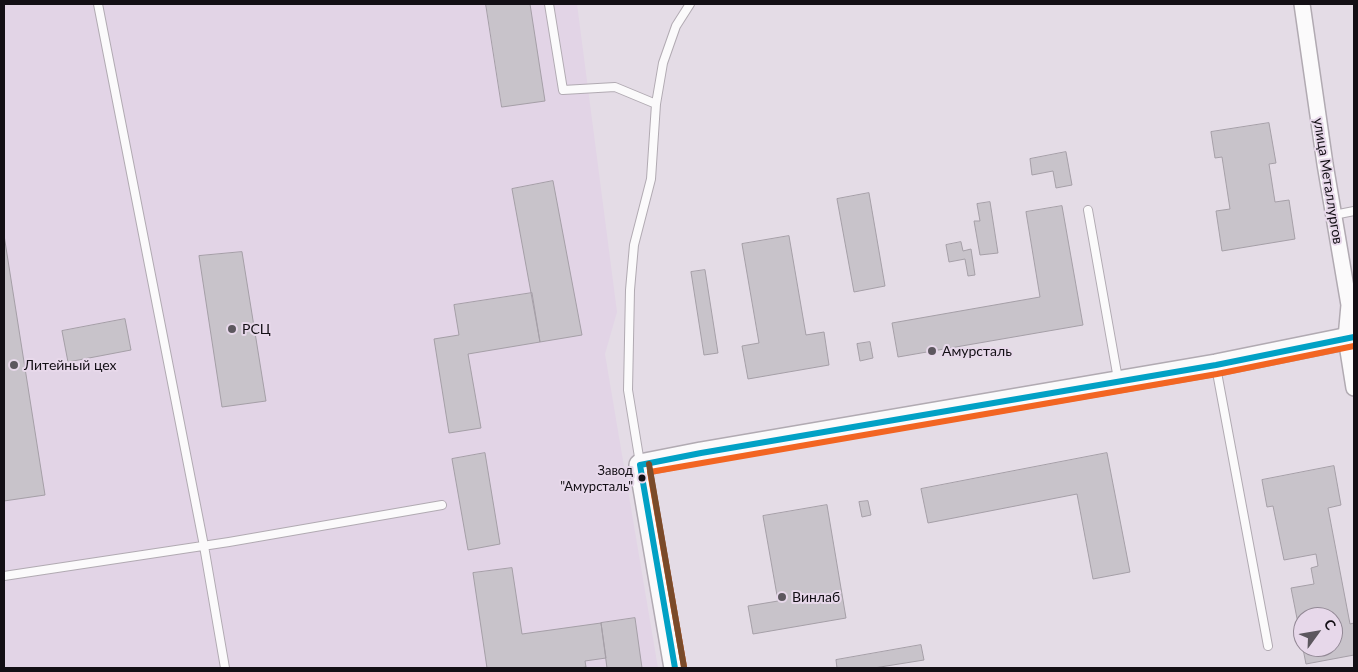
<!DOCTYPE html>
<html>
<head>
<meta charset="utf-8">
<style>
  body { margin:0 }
  #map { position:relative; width:1358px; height:672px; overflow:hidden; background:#e4dce6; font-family:Lato,sans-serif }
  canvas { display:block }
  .frame { position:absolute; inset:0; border:5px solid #130f15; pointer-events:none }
  .north { position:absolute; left:1293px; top:607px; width:50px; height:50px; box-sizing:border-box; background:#e7d8ea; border:1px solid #928895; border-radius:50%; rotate:58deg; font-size:14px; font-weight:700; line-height:20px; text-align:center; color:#130f15 }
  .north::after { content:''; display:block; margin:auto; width:18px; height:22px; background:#5c575e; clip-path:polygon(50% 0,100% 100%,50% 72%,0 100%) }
</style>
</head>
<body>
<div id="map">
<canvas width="1358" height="672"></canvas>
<div class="frame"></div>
<div class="north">С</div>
</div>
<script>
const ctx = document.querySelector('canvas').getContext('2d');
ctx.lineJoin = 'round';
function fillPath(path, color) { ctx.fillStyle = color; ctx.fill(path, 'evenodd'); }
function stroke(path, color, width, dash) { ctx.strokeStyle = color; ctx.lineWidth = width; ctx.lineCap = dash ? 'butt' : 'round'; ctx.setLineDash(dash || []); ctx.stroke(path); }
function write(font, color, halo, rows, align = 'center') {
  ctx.font = font + ' Lato,sans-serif'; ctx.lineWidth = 4; ctx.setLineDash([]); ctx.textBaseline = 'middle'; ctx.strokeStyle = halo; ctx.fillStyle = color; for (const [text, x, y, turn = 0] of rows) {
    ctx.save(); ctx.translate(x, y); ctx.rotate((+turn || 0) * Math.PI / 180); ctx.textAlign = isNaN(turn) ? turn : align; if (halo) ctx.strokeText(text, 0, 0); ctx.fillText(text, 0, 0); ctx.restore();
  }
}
fillPath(new Path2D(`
  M4,4h573l40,308 -12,42 53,314h-654z`), '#e2d4e6');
const building = new Path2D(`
  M486,4h44l15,97 -43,6z
  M1269,123l7,40 -7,1 6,38 14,-2 6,39 -73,12 -6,-40 14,-2 -8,-52 -7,1 -4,-26z
  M1066,152l6,33 -16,3 -3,-17 -21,4 -2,-16z
  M553,181l29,154 -42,7 -28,-153z
  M869,193l16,93 -31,6 -17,-93z
  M990,202l8,51 -18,2 -6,-34h6l-3,-17z
  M1062,206l21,119 -185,32 -6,-34 148,-26 -14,-85z
  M4,235l41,260 -41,6z
  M789,236l17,99 18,-3 5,33 -81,14 -6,-33 17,-3 -17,-99z
  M961,242l2,9 8,-2 4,26 -7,1 -3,-17 -16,3 -3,-17z
  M242,252l24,149 -44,6 -23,-151z
  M705,270l13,83 -14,2 -13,-83z
  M532,293l8,49 -72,12 13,74 -32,5 -15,-94 25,-4 -5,-30z
  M125,319l6,31 -63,12 -6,-31z
  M870,342l3,16 -13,3 -3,-17z
  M485,453l15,91 -32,6 -16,-91z
  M1107,453l23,119 -37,7 -16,-85 -149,29 -7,-34z
  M1334,466l7,39 -13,3 22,116 4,-1v32l-48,9 -15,-76 23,-4 -3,-16 7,-2 -2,-12 -32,6 -11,-54 -6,1 -5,-27zM1303,617h30v30h-30z
  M868,501l3,14 -9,2 -3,-15z
  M827,505l19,113 -93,16 -5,-28 30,-5 -15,-85z
  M512,568l10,66 79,-11 5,35 -21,3 1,6 -6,1h-93l-14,-95z
  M635,618l7,50h-35l-6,-45z
  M921,645l3,15 -50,8h-37l-1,-8z`);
fillPath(building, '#c8c3ca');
stroke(building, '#a59fa7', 1);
const lane = new Path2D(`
  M98,4l106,542 21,122
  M549,4l14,86 52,-3 41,17
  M1088,210l30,169
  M1334,215l20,-4
  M1216,367l52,279
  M640,463l-12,-73 2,-100 4,-45 17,-66 5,-75 7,-41 13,-37 14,-22
  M4,576l225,-34 213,-37`);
const street = new Path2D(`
  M1302,4l23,160 24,141 -3,33 8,50`);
const secondary = new Path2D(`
  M675,668l-35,-203 61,-12 515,-88 138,-28`);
stroke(lane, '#b1aab2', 10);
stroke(street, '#b1aab2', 18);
stroke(secondary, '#b1aab2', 24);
stroke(lane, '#fbfafb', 8);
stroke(street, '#fbfafb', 15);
stroke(secondary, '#fbfafb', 21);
stroke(new Path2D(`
  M640,465l61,-12 515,-88 138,-28
  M640,465l35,203`), '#01a1c5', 6);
stroke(new Path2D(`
  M684,667l-34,-195 567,-98 137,-28`), '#f26522', 6);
stroke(new Path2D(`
  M649,464l35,203`), '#7a4b2a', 6);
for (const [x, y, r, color] of [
  [232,329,5,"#5c575e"],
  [932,351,5,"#5c575e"],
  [14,365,5,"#5c575e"],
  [642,478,4.5,"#130f15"],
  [782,597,5,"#5c575e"]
]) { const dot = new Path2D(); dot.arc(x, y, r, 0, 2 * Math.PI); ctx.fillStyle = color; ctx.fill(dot); stroke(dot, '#e7d8ea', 2); }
write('13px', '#130f15', '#e7d8ea', [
  ["Завод",633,471],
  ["\"Амурсталь\"",633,487]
], 'right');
write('14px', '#130f15', '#e7d8ea', [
  ["улица Металлургов",1328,181,81]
]);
write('14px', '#130f15', '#e7d8ea', [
  ["РСЦ",242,329],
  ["Амурсталь",942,351],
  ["Литейный цех",24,365],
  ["Винлаб",792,597]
], 'left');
</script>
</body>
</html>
